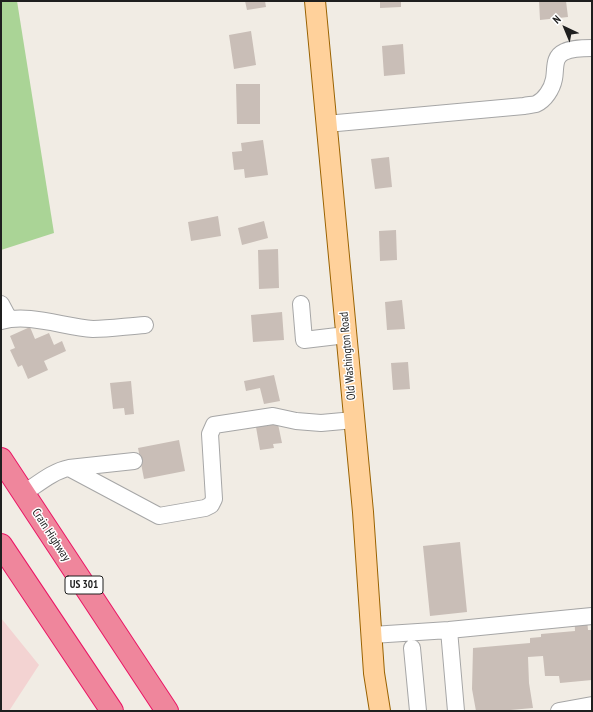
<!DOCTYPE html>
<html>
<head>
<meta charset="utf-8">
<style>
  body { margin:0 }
  #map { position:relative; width:593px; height:712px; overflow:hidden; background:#f1ece4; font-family:"PT Sans Narrow",sans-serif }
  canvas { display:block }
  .frame { position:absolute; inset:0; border:2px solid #1f1f1f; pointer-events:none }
  .north { position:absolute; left:545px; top:8px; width:40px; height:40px; -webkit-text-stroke:3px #fff; paint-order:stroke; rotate:316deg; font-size:11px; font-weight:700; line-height:16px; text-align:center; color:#1f1f1f }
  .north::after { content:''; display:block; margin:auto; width:14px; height:18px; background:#1f1f1f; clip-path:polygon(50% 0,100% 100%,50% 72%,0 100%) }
</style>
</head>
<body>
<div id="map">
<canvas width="593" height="712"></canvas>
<div class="frame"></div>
<div class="north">N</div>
</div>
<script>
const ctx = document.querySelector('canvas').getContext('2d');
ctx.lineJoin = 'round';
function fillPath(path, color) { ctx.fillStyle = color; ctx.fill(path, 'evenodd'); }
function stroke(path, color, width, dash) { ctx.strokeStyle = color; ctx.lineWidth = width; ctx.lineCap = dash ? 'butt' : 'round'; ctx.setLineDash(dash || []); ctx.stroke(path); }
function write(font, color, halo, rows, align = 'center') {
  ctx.font = font + ' "PT Sans Narrow",sans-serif'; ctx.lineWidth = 3; ctx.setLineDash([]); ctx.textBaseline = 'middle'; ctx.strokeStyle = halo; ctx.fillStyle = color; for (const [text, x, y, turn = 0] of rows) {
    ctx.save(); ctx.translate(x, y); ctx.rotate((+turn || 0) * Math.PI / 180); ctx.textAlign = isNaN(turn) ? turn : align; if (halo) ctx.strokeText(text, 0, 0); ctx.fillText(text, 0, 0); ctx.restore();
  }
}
fillPath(new Path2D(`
  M1,618l38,47 -30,46h-8z`), '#f3d3d2');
fillPath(new Path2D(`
  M1,1h16l37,232 -53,17z`), '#aad496');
fillPath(new Path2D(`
  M245,1h20l1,6 -19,3z
  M380,1h21v6l-21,1z
  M539,1h27l2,16 -28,3z
  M251,31l5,34 -22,4 -5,-34z
  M403,44l2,30 -21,2 -2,-30z
  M236,84h24v40h-23z
  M263,140l5,35 -23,3 -1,-9 -10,1 -2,-18 10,-1 -1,-8z
  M389,157l3,30 -17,2 -4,-30z
  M218,216l3,20 -30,5 -3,-19z
  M264,221l4,17 -26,7 -4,-17z
  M396,230l1,30 -17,1 -1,-30z
  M278,249l1,39 -20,1 -1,-39z
  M402,300l3,29 -18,1 -2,-28z
  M282,312l2,28 -31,2 -2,-27z
  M30,327l5,12 14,-6 5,12 8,-4 4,10 -22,10 4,9 -20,9 -6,-14 -4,2 -8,-17 5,-2 -5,-12z
  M408,362l2,27 -17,1 -2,-27z
  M274,375l6,26 -16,3 -4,-16 -14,3 -2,-10z
  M131,381l3,33 -9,1 -1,-7 -11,1 -3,-26z
  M278,424l4,19 -9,1 1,4 -14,2 -4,-23z
  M179,440l6,31 -41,8 -6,-31z
  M460,542l7,70 -37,4 -7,-70z
  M586,608l2,22h4v50l-32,3 -1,-7h-14l-2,-20 -15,1 1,26 4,25 -34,3h-23l-4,-22 1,-41 57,-5v-5l11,-1v-3l34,-3 -1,-22z`), '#c9beb7');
const minor = new Path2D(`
  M326,124l198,-18c4,-1 8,-1 12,-2 9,-4 16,-15 18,-25 2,-10 -1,-22 10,-27 8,-4 19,-4 28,-4
  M1,304l8,15
  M301,304l3,36 42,-5
  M1,321c28,-8 63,6 92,8 17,0 35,-3 52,-4
  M69,468l65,-7
  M24,493c14,-9 29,-22 45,-25l90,48 46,-8 6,-3 3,-6 -4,-65 4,-9 59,-9 23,5 25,2 33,-3
  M449,630l7,81
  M372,635l77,-5 143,-14
  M412,648l6,63
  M559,711l33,-6`);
const major = new Path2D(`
  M315,1l48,511 11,161 6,38`);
const highway = new Path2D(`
  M1,459l166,252
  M1,545l111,166`);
stroke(minor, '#a6a6a6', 18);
stroke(major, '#9a6200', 22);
stroke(highway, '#eb1565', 24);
stroke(minor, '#fff', 16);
stroke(major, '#ffd19b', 20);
stroke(highway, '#ef869c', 22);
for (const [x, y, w] of [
  [84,585,38]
]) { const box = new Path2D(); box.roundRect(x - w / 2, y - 9, w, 18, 3); ctx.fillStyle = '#fff'; ctx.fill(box); stroke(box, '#1f1f1f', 1); }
write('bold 11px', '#1f1f1f', null, [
  ["US 301",84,585]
]);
write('12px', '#1f1f1f', '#fff', [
  ["Old Washington Road",348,356,-95],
  ["Crain Highway",51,535,57]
]);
</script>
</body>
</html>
